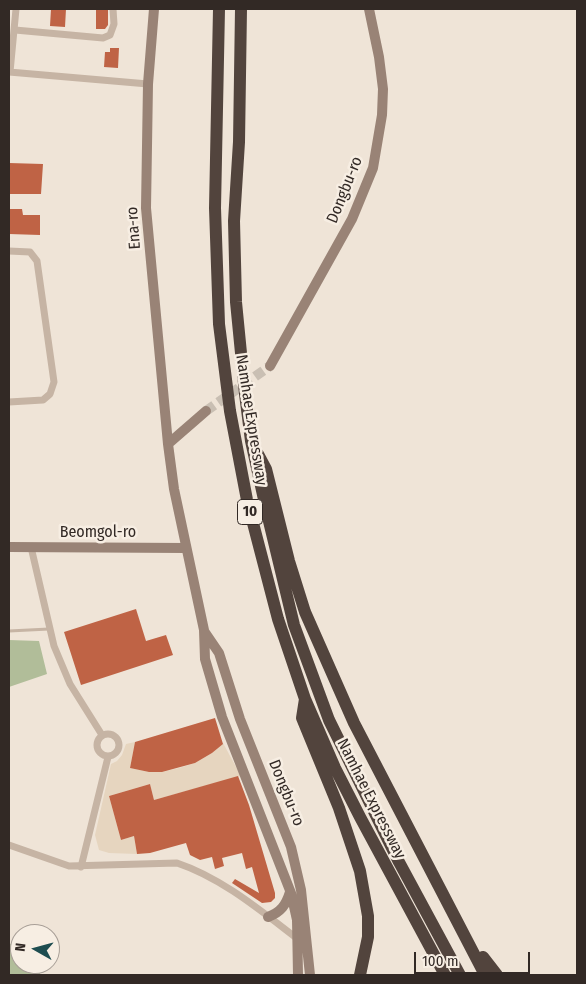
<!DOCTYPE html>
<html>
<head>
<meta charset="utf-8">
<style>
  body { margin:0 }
  #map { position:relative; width:586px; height:984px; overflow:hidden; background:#efe4d7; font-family:"Fira Sans Condensed",sans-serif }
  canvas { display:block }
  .frame { position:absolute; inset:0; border:10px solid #322925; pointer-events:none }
  .north { position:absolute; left:10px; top:924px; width:50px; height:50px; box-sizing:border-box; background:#f7eee3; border:1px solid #a89f97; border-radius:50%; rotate:277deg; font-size:14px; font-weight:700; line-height:20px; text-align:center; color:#322925 }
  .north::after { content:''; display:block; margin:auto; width:18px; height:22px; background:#1e4d50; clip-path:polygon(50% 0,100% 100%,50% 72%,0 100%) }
  .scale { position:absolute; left:414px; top:952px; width:116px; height:22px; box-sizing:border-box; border:2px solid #322925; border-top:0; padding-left:6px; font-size:15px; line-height:18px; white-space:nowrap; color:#322925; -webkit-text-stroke:4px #f7eee3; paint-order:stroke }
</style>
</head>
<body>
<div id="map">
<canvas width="586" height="984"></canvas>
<div class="frame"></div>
<div class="north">N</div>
<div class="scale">100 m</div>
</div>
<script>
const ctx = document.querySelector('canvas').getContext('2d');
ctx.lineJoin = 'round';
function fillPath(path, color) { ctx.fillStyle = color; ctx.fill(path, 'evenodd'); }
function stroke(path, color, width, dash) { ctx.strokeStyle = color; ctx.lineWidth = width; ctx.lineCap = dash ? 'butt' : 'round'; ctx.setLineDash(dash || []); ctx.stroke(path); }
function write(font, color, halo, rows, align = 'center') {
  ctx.font = font + ' "Fira Sans Condensed",sans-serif'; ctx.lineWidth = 5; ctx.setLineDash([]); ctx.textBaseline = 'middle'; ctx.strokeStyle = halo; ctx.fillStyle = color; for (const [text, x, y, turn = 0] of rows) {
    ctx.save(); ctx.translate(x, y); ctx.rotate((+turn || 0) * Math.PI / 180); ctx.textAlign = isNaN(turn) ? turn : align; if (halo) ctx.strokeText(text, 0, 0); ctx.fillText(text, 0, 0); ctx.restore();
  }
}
fillPath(new Path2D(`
  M9,640l30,1 8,33 -38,13z
  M20,943v21h14l7,11h-32v-31z`), '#b1bd99');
fillPath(new Path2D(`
  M135,742l-5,26 19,4h13l17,-4 16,-5 17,-10 11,-10 18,33 -87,24 -4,-16 -41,12 12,44 13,-4 3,18 -28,-1 -10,-3 -4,-15 16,-71 6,-3 5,-6 4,-11z`), '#e6d5bf');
fillPath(new Path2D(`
  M51,9h15l-1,18 -15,-1z
  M96,10h12v15l-3,4h-9z
  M110,48h9l-1,20 -14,-1 1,-15h5z
  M9,163l34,1 -2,30h-32z
  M9,209h13l1,6h17v20l-31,-1z
  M136,609l10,32 20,-6 7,20 -92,30 -17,-53z
  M215,718l8,26 -11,9 -17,10 -33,9h-13l-19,-4 5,-26z
  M238,776l11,29 26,88v5l-4,4 -9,1 -30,-20 3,-4 24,14 -7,-26 -6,2 -4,-16 -20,5 2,8 -9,3 -3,-12 -12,3 -10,-5 -4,-12 -36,10 -13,1 -3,-18 -13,4 -12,-44 41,-12 4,16z`), '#bf6345');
stroke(new Path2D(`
  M206,411l64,-45`), '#c9bfb3', 10, [10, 5]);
stroke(new Path2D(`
  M9,631l40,-2`), '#c6b4a4', 3);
stroke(new Path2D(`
  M15,30l88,8 7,-3 4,-11 -1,-15
  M9,72l139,12
  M10,72l6,-63
  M9,251l21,1 7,9 17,121 -4,12 -7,6 -34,2
  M31,547l23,99 16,38 32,51
  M97 745a11 11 0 1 1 22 0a11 11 0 1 1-22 0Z
  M9,845l60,21 108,-3c45,15 84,48 122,77
  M81,867l27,-110`), '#c6b4a4', 7);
stroke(new Path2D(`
  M154,9l-6,75 -2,124 22,236 6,45 30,141 1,29 17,58 69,176 6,27 1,55
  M270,366l82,-147 21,-51 9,-53 1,-26 -4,-32 -10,-48
  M168,444l38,-33
  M9,547l177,1
  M204,631l15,22 21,66 51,128 10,43 9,85
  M268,917c13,-5 18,-12 22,-25`), '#998376', 10);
stroke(new Path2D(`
  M219,9l-4,199 4,116 11,87 17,89 31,119 27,80 30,69 25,49 85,158
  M241,9l-2,133 -5,79 2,81 9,92 6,47 16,72 27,112 35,95 70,142 61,113
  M258,454l8,15 23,92 16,51 49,111 131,252
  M305,699l-3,19 37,90 21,63 8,45v21l-8,38
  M483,957l14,18`), '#52443d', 12);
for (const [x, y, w] of [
  [250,512,25]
]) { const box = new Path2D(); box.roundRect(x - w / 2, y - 12.5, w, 25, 4); ctx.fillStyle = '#f7eee3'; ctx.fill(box); stroke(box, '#322925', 1); }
write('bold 15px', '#322925', null, [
  ["10",250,512]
]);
write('16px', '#322925', '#f7eee3', [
  ["Dongbu-ro",345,190,-68],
  ["Ena-ro",134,228,-94],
  ["Namhae Expressway",251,420,81],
  ["Beomgol-ro",98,533],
  ["Dongbu-ro",286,793,68],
  ["Namhae Expressway",371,799,63]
]);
</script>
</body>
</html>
